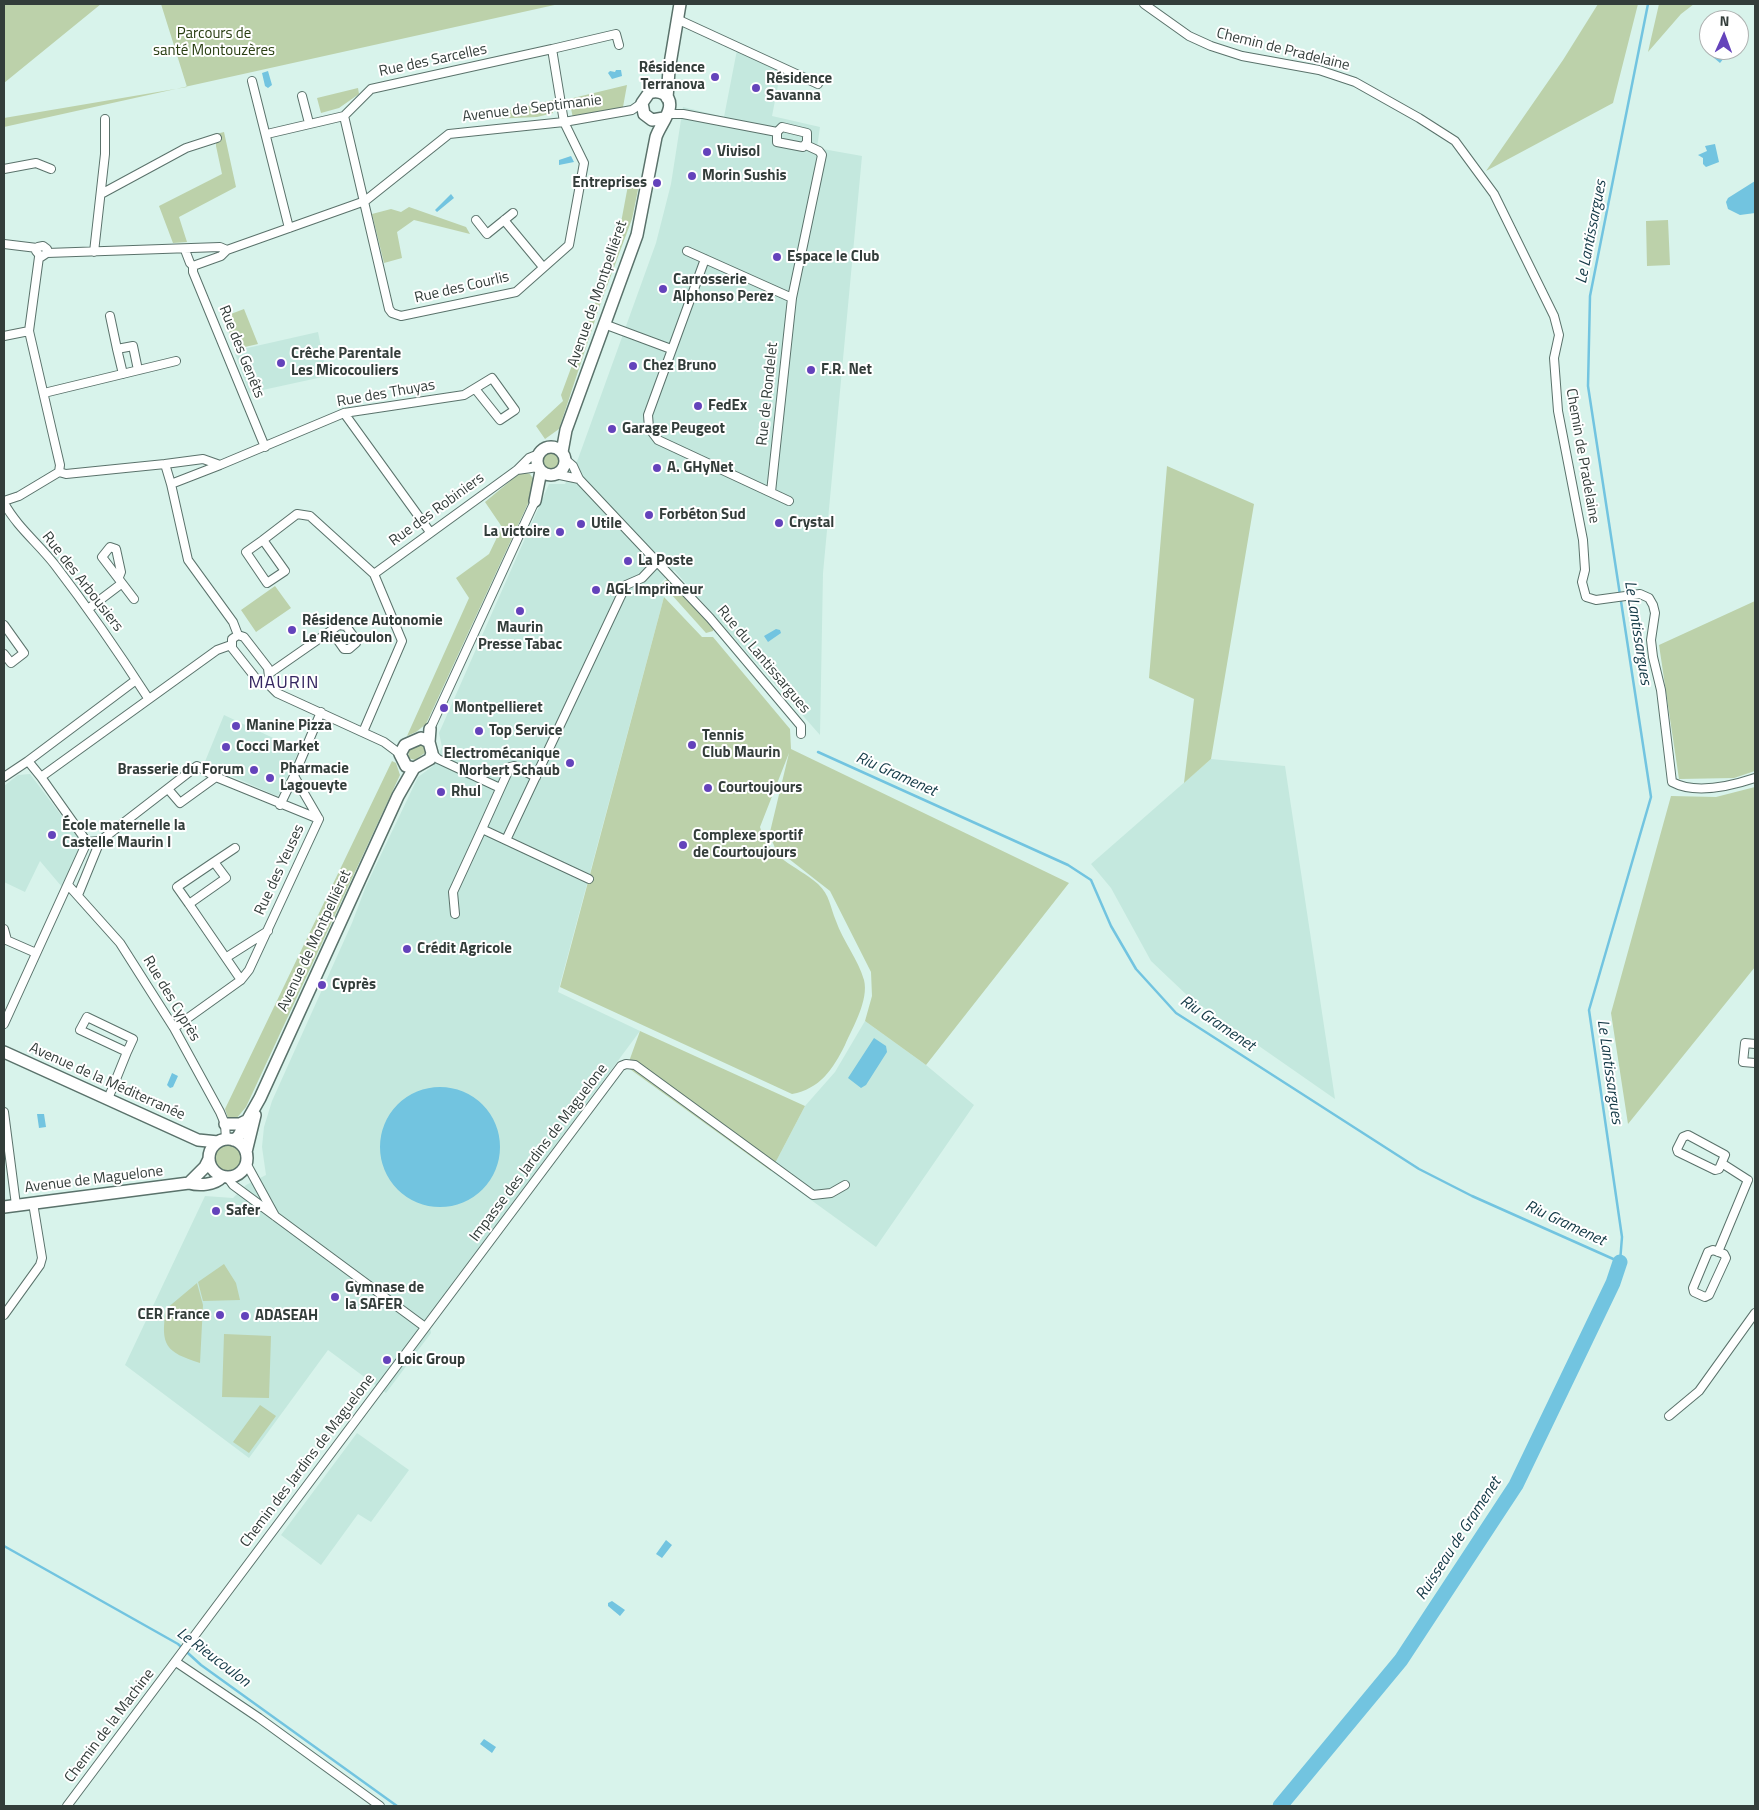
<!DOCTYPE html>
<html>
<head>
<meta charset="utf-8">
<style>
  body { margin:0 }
  #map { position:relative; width:1759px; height:1810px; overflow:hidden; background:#d8f3eb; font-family:"Titillium Web",sans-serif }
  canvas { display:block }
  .frame { position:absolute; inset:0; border:5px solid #333d3a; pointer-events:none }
  .north { position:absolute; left:1699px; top:10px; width:50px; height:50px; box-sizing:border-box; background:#fff; border:1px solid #adb1b0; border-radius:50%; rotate:2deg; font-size:14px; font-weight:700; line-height:20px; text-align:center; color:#333d3a }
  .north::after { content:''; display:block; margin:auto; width:18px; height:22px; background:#6443bb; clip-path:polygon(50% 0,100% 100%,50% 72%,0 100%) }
</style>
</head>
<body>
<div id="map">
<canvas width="1759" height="1810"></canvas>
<div class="frame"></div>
<div class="north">N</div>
</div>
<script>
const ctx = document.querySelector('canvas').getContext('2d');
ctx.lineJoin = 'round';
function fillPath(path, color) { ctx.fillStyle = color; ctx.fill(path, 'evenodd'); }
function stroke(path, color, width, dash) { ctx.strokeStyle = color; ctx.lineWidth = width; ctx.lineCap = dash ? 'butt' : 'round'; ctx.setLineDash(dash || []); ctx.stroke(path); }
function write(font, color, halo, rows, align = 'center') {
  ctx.font = font + ' "Titillium Web",sans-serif'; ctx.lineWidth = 4; ctx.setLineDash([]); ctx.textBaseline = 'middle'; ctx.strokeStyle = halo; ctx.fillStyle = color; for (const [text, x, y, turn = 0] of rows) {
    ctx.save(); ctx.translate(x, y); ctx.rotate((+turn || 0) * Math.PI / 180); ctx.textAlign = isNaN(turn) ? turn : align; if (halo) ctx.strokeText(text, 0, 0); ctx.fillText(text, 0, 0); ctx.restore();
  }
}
fillPath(new Path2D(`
  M737,50l44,20 -9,46 48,11 -3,21 45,8 -39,417 -3,162 -146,-165 -19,18 9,9 -106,395 82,39 -212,286 3,16 -45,60 -58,-43 -79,108 -124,-93 80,-169 28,2 13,-13 20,-10 -4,-28 2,-20 8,-26 80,-178 14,-37 52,-109 15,-11 9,-19 -3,-14 110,-249h16l13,-25 78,-216 15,-59 12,-77 41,10z
  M318,332l9,44 -78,17 -15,-42z
  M224,715l75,35 -19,43 -3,3 -73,-32z
  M1211,759l74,7 50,333 -145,-101 -39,-37 -40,-73 -20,-24z
  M30,774l52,69 -20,44 -22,-26 -15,31 -21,-10v-96l14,-11z
  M865,1021l61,44 48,40 -98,142 -105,-76 34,-65 30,-34z
  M357,1433l52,37 -38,52 -13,-8 -37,51 -40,-30z`), '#c4e8de');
fillPath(new Path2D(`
  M4,4h97l-97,79z
  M161,4h398l-555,123v-9l183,-31z
  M1598,4h40l-25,99 -127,68 77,-111z
  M1659,4h35l-13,10 -33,38z
  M627,85l-4,22 -50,11 -4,-19z
  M358,88l1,6 -20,14 -18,5 -4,-15z
  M553,100v13l-16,4 -69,3z
  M224,132l12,55 -57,30 8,25 -14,1 -14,-37 63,-32 -6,-28v-12z
  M629,180h11l-8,39 -32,86 -41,124 -14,10 -9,-13 27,-25 -2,-6 56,-151z
  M409,207l57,20 4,7 -56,-14 -17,12 5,26 -18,5 -12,-49 19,-5 10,3z
  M1668,220l2,45 -23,1 -1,-45z
  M244,309l14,35 -22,5 -13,-32z
  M542 461a9 9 0 1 1 18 0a9 9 0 1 1-18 0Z
  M1167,466l87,38 -43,255 -27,24 10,-84 -45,-21z
  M521,472l9,2 4,6 -3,17 -105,227 -10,8 -9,4 62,-138 -13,-20 33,-24 13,-27 -17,-25z
  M669,577l45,50 -1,4 -7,2 -44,-49z
  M275,586l16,22 -35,24 -15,-22z
  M664,597l38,40h11l77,92 1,20 278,134 -143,182 -61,-44 7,-25 -1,-24 -41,-81 -55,-43 -4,-10 -1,-6 19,-79 -29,74c8,31 36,38 58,57 12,11 12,23 18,37 7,20 22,38 28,59 5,20 -11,47 -19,65 -12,24 -25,44 -53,49l-232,-107z
  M1755,601v170l-21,7 -55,1 -20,-134z
  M419,745l5,1 2,6 -11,8 -7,-2 1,-8z
  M392,761l4,2 4,12 -154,332 -10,12 -8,-1 -3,-9z
  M1755,787v180l-127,157 -17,-111 60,-217 45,1z
  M640,1031l165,75 -34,65 -144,-104z
  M214 1159a14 14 0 1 1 28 0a14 14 0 1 1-28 0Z
  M224,1264l12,19 4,17 -37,1 -5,-19z
  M197,1283l6,22 -3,58c-34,-11 -40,-17 -34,-54z
  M224,1334l47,2 -2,62 -47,-1z
  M260,1405l16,11 -27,37 -16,-11z`), '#bcd1aa');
fillPath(new Path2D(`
  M1709,49l8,1 7,8 -4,5 -13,-11z
  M616,70h5l1,6 -10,3 -4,-6 2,-2 5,1z
  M268,71l4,14 -4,3 -3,-2 -3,-13z
  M1715,144l4,18 -13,5 -3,-3v-6l-5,-3 9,-4 -2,-5z
  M571,156l3,6 -15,3v-5z
  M1755,181v32l-15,2 -12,-6 -2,-7 2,-4z
  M451,194l3,4 -17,14 -2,-2z
  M776,629l4,1 1,3 -13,9 -4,-6z
  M874,1038l12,8 1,6 -21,33 -5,3 -13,-10z
  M172,1073l6,3 -5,11 -3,1 -3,-3z
  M380 1147a60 60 0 1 1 120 0a60 60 0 1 1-120 0Z
  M37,1114h7l2,13 -7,1z
  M666,1540l6,5 -10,13 -6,-4z
  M612,1601l13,9 -5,6 -12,-10v-3z
  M484,1739l12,8 -4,6 -12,-9z`), '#72c4e0');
stroke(new Path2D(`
  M818,752l250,113 23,15 20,46 25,43 40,44 243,156 53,27 148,66 2,-25 -33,-227 62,-213 -63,-411 2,-90 58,-292
  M4,1546l174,98 23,21 196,141`), '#72c4e0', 2.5);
stroke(new Path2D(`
  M1280,1806l121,-146 115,-175 97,-202 7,-21`), '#72c4e0', 15);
const street = new Path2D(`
  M1144,4l45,32 22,10 31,10 77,14 36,12 64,36 36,23 39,53 60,122 5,19 -5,23 4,53 25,129 2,30 -3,12 4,15 10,3 44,-6 9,4 4,7 2,8 -4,27 2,17 8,33 11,92c24,13 59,4 83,-4
  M679,20l139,64
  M552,49l12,73 20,41 -15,82 -53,47 -115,24 -9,-3 -3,-4 -45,-193 27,-27z
  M552,49l64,-15 3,11
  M252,81l37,147
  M302,96l7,27
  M668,114h15l94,18v10l26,5 4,-5v-9l-25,-6 -5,5
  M267,134l77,-18
  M4,169l32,-6 15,6
  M101,194l85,-46 31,-10
  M476,220l11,14 26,-21
  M504,220l39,47
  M4,244l33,4
  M185,250l5,13 3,3
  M687,251l105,47
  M94,252l11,-98v-35
  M47,253v-4l-4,-3 -5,1 -2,4 5,6 6,-4 173,-6 7,3
  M39,257l-10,74 24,104 7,30 -1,7
  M705,259l-57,156 1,13 9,12 131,61
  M193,266l28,-10 6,-6 138,-49 84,-67 115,-12 68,-12 10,-7
  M193,266v6l72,175
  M110,316l7,33
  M604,324l67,25
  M4,336l25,-5
  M123,374l-6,-25 16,-3 5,24
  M44,393l132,-32
  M344,413l86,119
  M203,459l17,6 -49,19 -6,-20z
  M565,459l8,7 6,13 131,139 91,108v8
  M220,465l124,-52 120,-18 28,-17 23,32 -15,10 -24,-30
  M517,470l21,-3
  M555,474l24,5
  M171,484l17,76 45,62 5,13
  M771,492l21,-194 30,-143 -3,-4 -13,-6
  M4,501l15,-5 40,-24 7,2 99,-10
  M4,503c13,24 35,41 51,62 33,43 64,88 93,133
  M263,540l34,-26 13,2 64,58 28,67 -39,91
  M263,540l22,31 -18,12 -21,-31z
  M374,574l143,-104 12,-12 10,-4
  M119,577l2,-5 -5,-23 -6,-2 -8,10 32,42
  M88,609l33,-25
  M4,625l20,28 -13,10 -7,-9
  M238,635l6,2 24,31 1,9 -3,5 -8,-1 -26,-33v-9z
  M270,673l69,-48 7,1 8,11 2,6 -7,6h-5l-12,-17
  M136,680l-108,81 13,16 176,-127 14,-5
  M266,682l11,11 107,49 16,12
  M430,729l105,-228
  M432,753l6,6 62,29
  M4,777l24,-16
  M41,777l46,65
  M536,777l-22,-11 -4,1 -28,62 107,50
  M168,789l12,14 36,-26
  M280,805l14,-29
  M506,840l120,-255 16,-7 16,-17
  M87,842l13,-1 97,-75 19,11 103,42
  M214,862l12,16 -37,26 -12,-17z
  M214,862l21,-14
  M69,886l51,57 54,85 46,84 5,12 1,15
  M78,895l22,-54
  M189,904l52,76
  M455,914l-2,-22 29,-63
  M4,929l3,11
  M4,939l32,14
  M227,957l41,-26
  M87,1017l46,22 -6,13 -47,-22z
  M4,1024l83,-182
  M174,1028l67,-48 8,-10 70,-151 -25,-43 27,-64
  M1755,1044l-10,-1 -2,19 12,1
  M108,1099l19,-47
  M4,1112l12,93
  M1688,1135l37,20 -6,14 -4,1 -37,-18 -1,-3 6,-12z
  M246,1163l29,53
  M1723,1164l25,16
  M228,1178l5,7 192,142
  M1713,1250l11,4 2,4 -17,37 -4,2 -11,-5 -1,-4 15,-36z
  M1718,1252l30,-72
  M4,1315l36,-50 2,-7 -9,-55
  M1669,1416l30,-25 56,-78
  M176,1662l83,56 121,88
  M67,1806l554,-740 5,-2 9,1 178,130 18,-2 14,-8`);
const secondary = new Path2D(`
  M667,98l2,-28 11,-66
  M537 461a14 14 0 1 1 28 0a14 14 0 1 1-28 0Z
  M562,452l4,-22 71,-195 19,-98c4,-13 23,-32 8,-43 -5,-3 -10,-3 -15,-1l-7,10 2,11 8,6 12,-2
  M535,501l6,-30
  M429,742l-8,-4 -16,7 -5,9 6,12 8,2 16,-9 2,-6 -3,-11 1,-13
  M4,1052l194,88 20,2
  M225,1124h15l8,-4
  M209 1158a19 19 0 1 1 38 0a19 19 0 1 1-38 0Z
  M233,1140l5,-3 22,-39 138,-302 16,-28
  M246,1152l9,-37
  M189,1183l16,-16 4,-8
  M4,1207l185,-24c10,3 26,2 33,-6`);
stroke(street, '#5a726b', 10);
stroke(secondary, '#5a726b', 14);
stroke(street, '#fff', 8);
stroke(secondary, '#fff', 11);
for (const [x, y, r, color] of [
  [715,77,5,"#6443bb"],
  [756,88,5,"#6443bb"],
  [707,152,5,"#6443bb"],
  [692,176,5,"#6443bb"],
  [657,183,5,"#6443bb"],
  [777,257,5,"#6443bb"],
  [663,289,5,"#6443bb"],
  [281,363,5,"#6443bb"],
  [633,366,5,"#6443bb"],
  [811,370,5,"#6443bb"],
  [698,406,5,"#6443bb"],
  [612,429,5,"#6443bb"],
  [657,468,5,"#6443bb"],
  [649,515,5,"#6443bb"],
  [779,523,5,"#6443bb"],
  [581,524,5,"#6443bb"],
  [560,532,5,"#6443bb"],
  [628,561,5,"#6443bb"],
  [596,590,5,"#6443bb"],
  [520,611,5,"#6443bb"],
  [292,630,5,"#6443bb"],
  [444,708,5,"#6443bb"],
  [236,726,5,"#6443bb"],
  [479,731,5,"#6443bb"],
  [692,745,5,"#6443bb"],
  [226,747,5,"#6443bb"],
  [570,763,5,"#6443bb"],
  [254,770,5,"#6443bb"],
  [270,778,5,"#6443bb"],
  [708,788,5,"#6443bb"],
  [441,792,5,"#6443bb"],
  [52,835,5,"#6443bb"],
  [683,845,5,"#6443bb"],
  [407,949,5,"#6443bb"],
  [322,985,5,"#6443bb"],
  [216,1211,5,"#6443bb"],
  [335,1297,5,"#6443bb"],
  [220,1315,5,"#6443bb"],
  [245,1316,5,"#6443bb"],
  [387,1360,5,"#6443bb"]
]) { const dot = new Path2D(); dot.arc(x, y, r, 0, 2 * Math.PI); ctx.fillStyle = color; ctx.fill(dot); stroke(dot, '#fff', 2); }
write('15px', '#293e12', '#fff', [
  ["Parcours de",214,34],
  ["santé Montouzères",214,51]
]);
write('15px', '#333d3a', '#fff', [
  ["Chemin de Pradelaine",1283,50,14],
  ["Rue des Sarcelles",433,61,-12],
  ["Avenue de Septimanie",532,109,-7],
  ["Rue des Courlis",462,288,-13],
  ["Avenue de Montpelliéret",598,294,-71],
  ["Rue des Genêts",241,352,68],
  ["Rue des Thuyas",386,394,-10],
  ["Rue de Rondelet",768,394,-84],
  ["Chemin de Pradelaine",1582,456,80],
  ["Rue des Robiniers",437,510,-36],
  ["Rue des Arbousiers",82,582,52],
  ["Rue du Lantissargues",763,660,50],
  ["Rue des Yeuses",280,870,-65],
  ["Avenue de Montpelliéret",315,941,-65],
  ["Rue des Cyprès",171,999,59],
  ["Avenue de la Méditerranée",107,1082,24],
  ["Impasse des Jardins de Maguelone",539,1153,-53],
  ["Avenue de Maguelone",94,1180,-7],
  ["Chemin des Jardins de Maguelone",308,1461,-53],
  ["Chemin de la Machine",110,1726,-53]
]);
write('bold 15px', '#333d3a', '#fff', [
  ["Résidence",705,68,"right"],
  ["Terranova",705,85,"right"],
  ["Résidence",766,79],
  ["Savanna",766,96],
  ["Vivisol",717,152],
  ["Morin Sushis",702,176],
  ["Entreprises",647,183,"right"],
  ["Espace le Club",787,257],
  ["Carrosserie",673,280],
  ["Alphonso Perez",673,297],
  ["Crêche Parentale",291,354],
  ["Les Micocouliers",291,371],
  ["Chez Bruno",643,366],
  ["F.R. Net",821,370],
  ["FedEx",708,406],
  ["Garage Peugeot",622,429],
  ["A. GHyNet",667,468],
  ["Forbéton Sud",659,515],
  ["Crystal",789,523],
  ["Utile",591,524],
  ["La victoire",550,532,"right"],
  ["La Poste",638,561],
  ["AGL Imprimeur",606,590],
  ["Résidence Autonomie",302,621],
  ["Le Rieucoulon",302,638],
  ["Maurin",520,628,"center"],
  ["Presse Tabac",520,645,"center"],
  ["Montpellieret",454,708],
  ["Manine Pizza",246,726],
  ["Top Service",489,731],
  ["Tennis",702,736],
  ["Club Maurin",702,753],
  ["Cocci Market",236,747],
  ["Electromécanique",560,754,"right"],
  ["Norbert Schaub",560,771,"right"],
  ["Pharmacie",280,769],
  ["Lagoueyte",280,786],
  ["Brasserie du Forum",244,770,"right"],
  ["Courtoujours",718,788],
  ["Rhul",451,792],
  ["École maternelle la",62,826],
  ["Castelle Maurin I",62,843],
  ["Complexe sportif",693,836],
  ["de Courtoujours",693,853],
  ["Crédit Agricole",417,949],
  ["Cyprès",332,985],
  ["Safer",226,1211],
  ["Gymnase de",345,1288],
  ["la SAFER",345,1305],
  ["CER France",210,1315,"right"],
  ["ADASEAH",255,1316],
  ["Loic Group",397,1360]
], 'left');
write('italic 16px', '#133946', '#fff', [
  ["Le Lantissargues",1592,232,-79],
  ["Le Lantissargues",1637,633,81],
  ["Riu Gramenet",896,775,24],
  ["Riu Gramenet",1217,1024,34],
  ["Le Lantissargues",1609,1072,82],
  ["Riu Gramenet",1565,1224,25],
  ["Ruisseau de Gramenet",1459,1539,-57],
  ["Le Rieucoulon",213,1658,37]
]);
ctx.letterSpacing = '1px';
write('18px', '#352761', '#fff', [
  ["MAURIN",284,684]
]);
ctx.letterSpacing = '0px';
</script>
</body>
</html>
